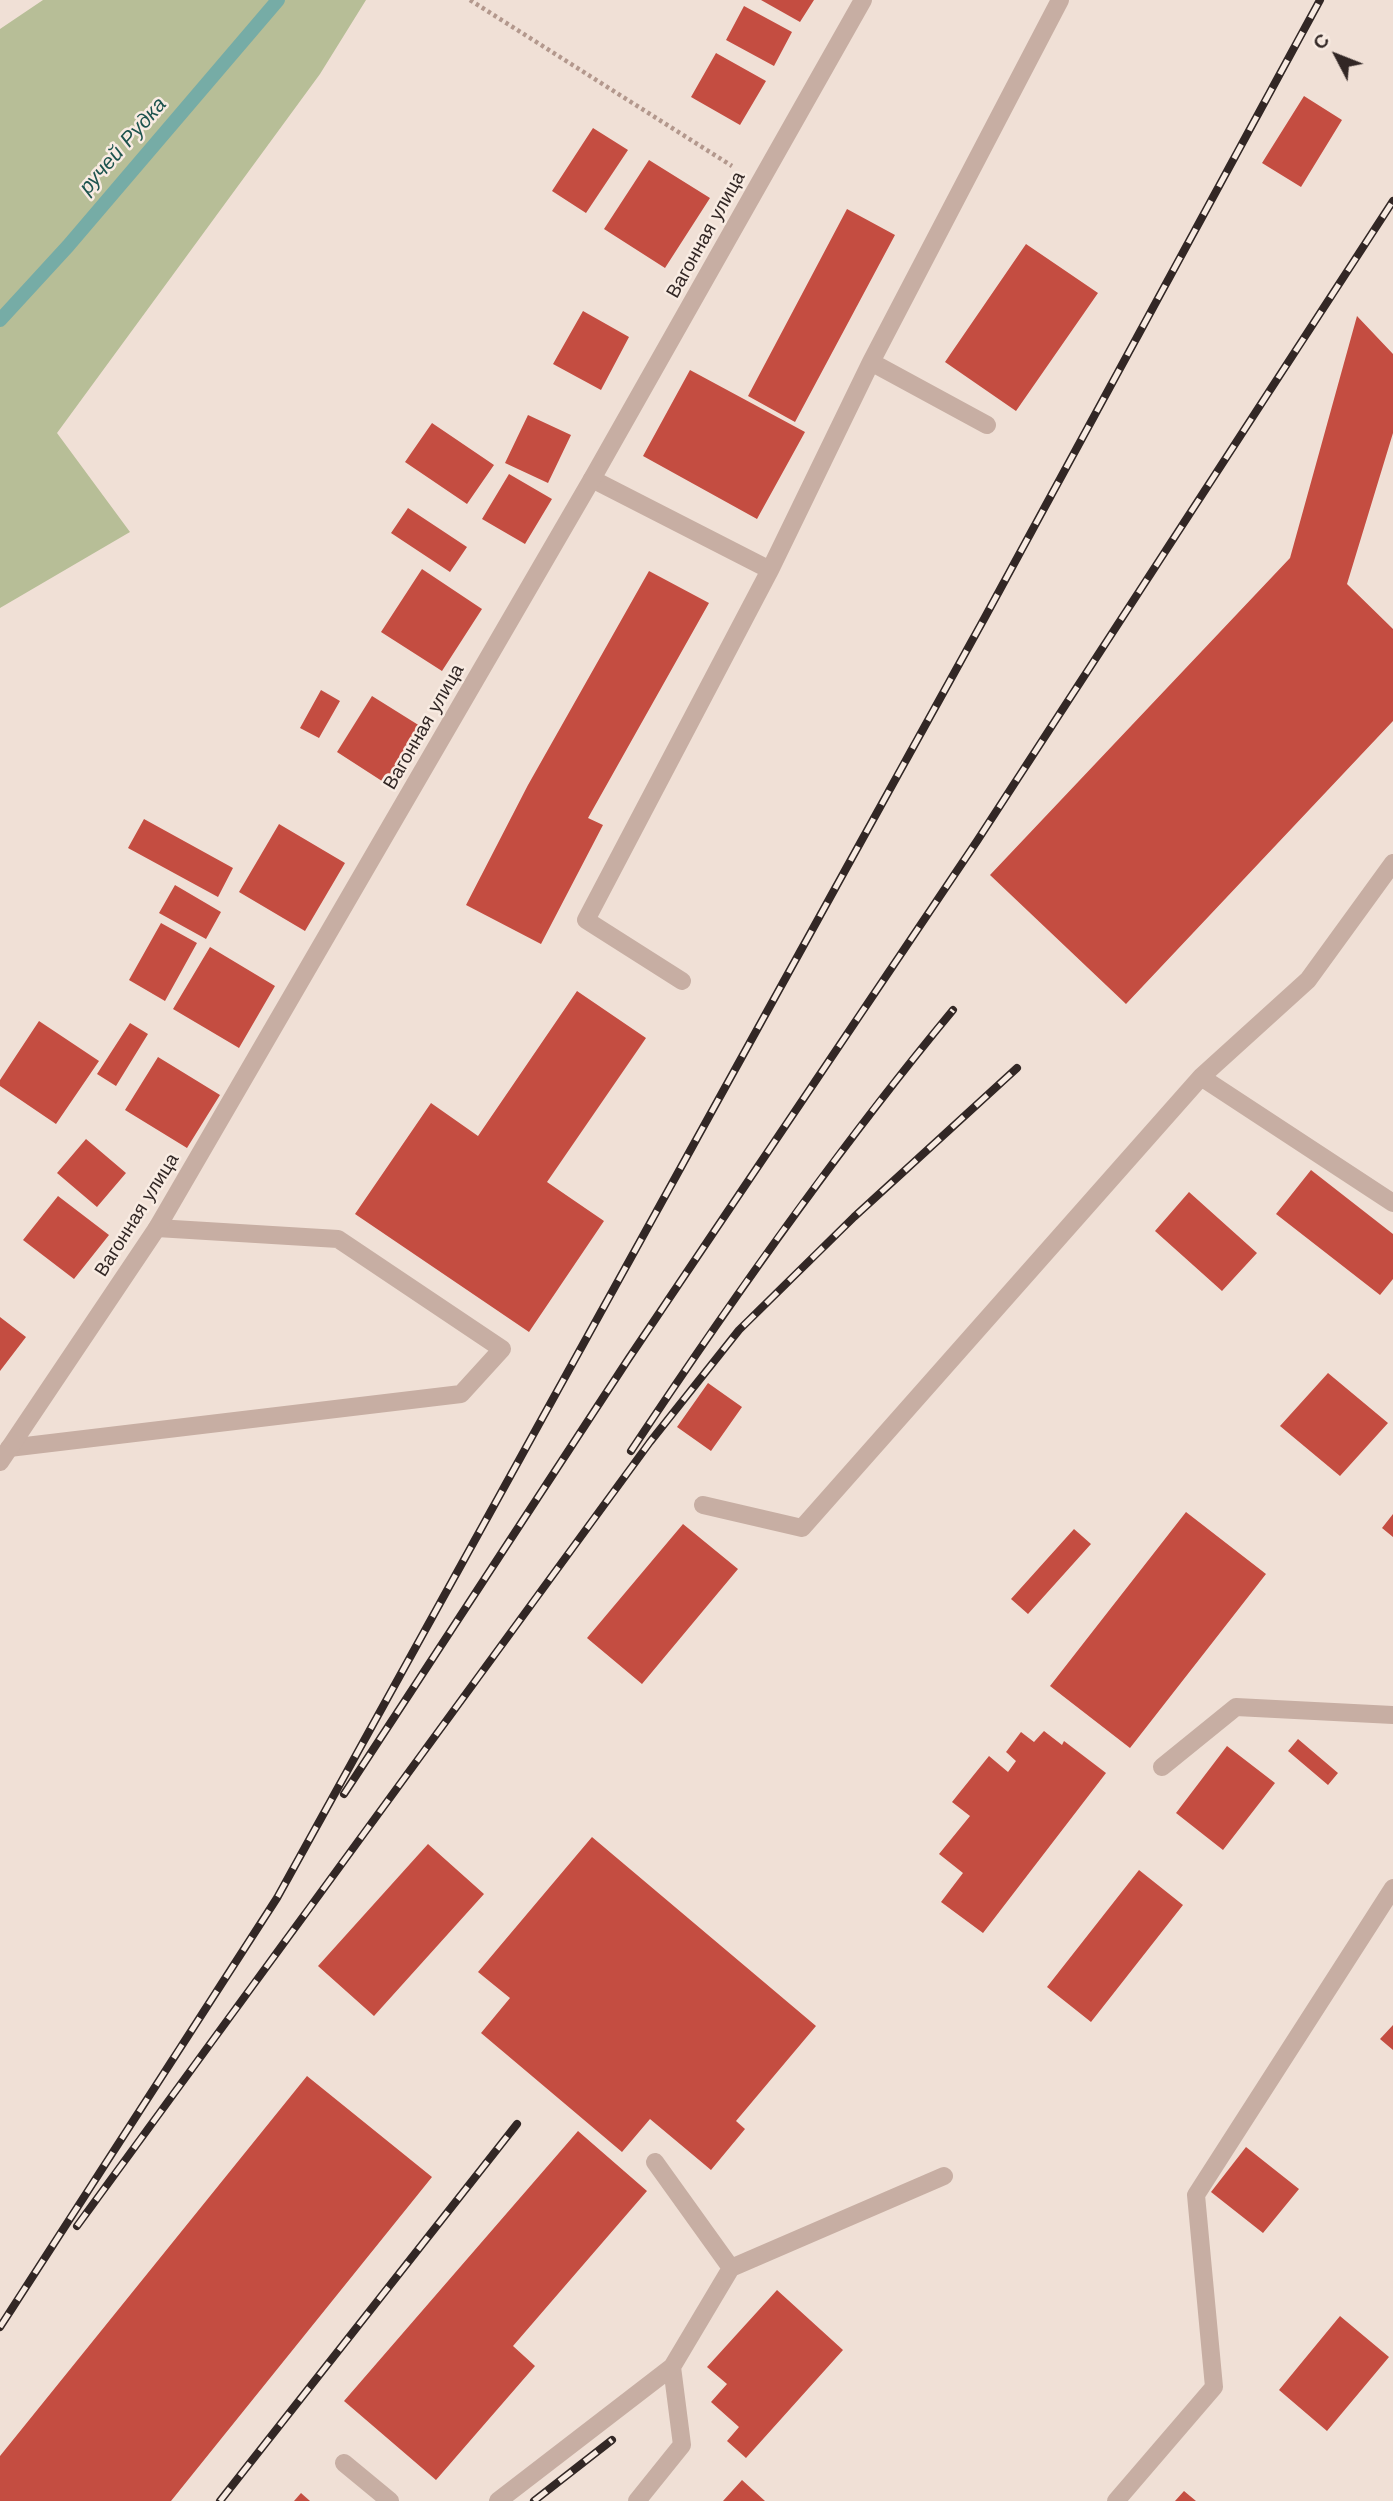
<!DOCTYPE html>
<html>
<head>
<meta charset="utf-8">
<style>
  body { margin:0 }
  #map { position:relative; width:1393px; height:2501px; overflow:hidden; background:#f0e0d6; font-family:"Work Sans",sans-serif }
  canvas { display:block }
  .north { position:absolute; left:1302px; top:21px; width:70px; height:70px; -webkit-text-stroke:5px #f8ebe2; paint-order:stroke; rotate:312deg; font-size:19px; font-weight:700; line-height:28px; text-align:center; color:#322725 }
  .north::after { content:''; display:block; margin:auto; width:24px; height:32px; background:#322725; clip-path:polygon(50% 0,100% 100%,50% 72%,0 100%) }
</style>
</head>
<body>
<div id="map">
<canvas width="1393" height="2501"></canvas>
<div class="north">С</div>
</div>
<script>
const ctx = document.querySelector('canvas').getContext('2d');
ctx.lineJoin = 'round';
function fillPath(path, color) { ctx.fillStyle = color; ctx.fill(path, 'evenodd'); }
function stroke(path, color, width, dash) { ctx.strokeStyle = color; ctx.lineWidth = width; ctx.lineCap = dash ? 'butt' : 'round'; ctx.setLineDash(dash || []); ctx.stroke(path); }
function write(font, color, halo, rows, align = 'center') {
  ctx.font = font + ' "Work Sans",sans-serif'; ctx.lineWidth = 5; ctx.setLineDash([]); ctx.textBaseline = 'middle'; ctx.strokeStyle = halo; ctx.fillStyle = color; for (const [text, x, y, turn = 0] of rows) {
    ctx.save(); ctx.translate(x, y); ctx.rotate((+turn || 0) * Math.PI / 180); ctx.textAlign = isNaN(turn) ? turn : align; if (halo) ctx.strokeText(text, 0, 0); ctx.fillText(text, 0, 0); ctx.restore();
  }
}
fillPath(new Path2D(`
  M43,0h323l-46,74 -263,359 73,99 -130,76v-579z`), '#b7be97');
stroke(new Path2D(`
  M0,320l68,-74 210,-246`), '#76aca6', 14);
fillPath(new Path2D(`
  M761,0h53l-14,22z
  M744,6l48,26 -18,34 -48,-26z
  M716,53l50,28 -26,44 -49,-28z
  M1304,96l38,24 -41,67 -39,-24z
  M593,128l35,22 -42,63 -34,-22z
  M649,160l61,38 -45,70 -61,-39z
  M847,209l48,26 -100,187 -47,-26z
  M1026,244l72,49 -82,118 -71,-49z
  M583,311l46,26 -28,53 -48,-26z
  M1357,316l36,38v79l-46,151 46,45v92l-267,283 -136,-129 300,-317z
  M690,370l115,62 -48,87 -114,-63z
  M528,415l43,20 -23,48 -43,-20z
  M432,423l62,42 -27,39 -62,-42z
  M509,474l43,25 -27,45 -43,-25z
  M408,508l59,39 -17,25 -59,-39z
  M422,569l60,40 -40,62 -61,-39z
  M649,571l60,32 -121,215 15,7 -62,119 -75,-39 62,-120z
  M321,690l19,11 -21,37 -19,-10z
  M372,696l48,30 -35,57 -48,-31z
  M144,819l89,49 -15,29 -90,-49z
  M279,824l66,39 -40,68 -66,-39z
  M175,885l46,27 -15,27 -47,-26z
  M161,923l36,20 -32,58 -36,-21z
  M210,947l65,39 -36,62 -66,-39z
  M577,991l69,47 -99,144 57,39 -75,111 -174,-118 76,-111 47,33z
  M39,1021l60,40 -43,63 -56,-38v-6z
  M130,1023l18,11 -32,52 -19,-12z
  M158,1057l62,38 -33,53 -62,-38z
  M86,1139l40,34 -29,34 -40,-34z
  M1311,1170l82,64v45l-13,16 -104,-81z
  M1189,1192l68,61 -35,38 -67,-60z
  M58,1196l51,39 -35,44 -51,-39z
  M0,1317l26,20 -26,34z
  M1328,1373l60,50 -48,53 -60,-50z
  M708,1383l34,24 -31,44 -34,-24z
  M1186,1512l80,62 -136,174 -80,-62z
  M1393,1514v23l-11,-9z
  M683,1524l55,45 -96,115 -55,-46z
  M1074,1529l17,15 -63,70 -17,-15z
  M1044,1731l18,14 2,-4 42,32 -123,160 -42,-31 22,-29 -24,-19 31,-38 -18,-14 37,-46 19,16 8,-11 -10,-9 15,-20 13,10z
  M1298,1739l40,34 -10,12 -40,-34z
  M1227,1746l48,37 -52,67 -47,-37z
  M592,1837l224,189 -80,95 9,8 -34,41 -61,-51 -28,33 -141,-119 29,-35 -32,-26z
  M428,1844l56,50 -110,122 -56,-50z
  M1139,1870l44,35 -92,117 -44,-35z
  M1393,2025v25l-13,-11z
  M307,2076l125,101 -261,324h-171v-45z
  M578,2131l69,60 -134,155 22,20 -99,114 -92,-79z
  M1246,2147l53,42 -36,44 -52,-41z
  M777,2290l66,60 -97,108 -19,-17 12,-14 -28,-25 16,-18 -20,-17z
  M1340,2316l49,41 -62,74 -48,-41z
  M742,2480l23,21h-42z
  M1184,2491l12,10h-21z
  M301,2493l9,8h-16z`), '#c44d41');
stroke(new Path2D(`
  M470,0l262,166`), '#b3988d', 4.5, [3.5, 3.5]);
stroke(new Path2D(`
  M871,362l116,63
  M592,479l178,91
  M1393,863l-85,117 -107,97 192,126
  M682,981l-96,-61 184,-350 101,-208 189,-362
  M9,1448l452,-54 41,-45 -164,-110 -181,-11
  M703,1505l99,23 399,-451
  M731,2268l213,-92
  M344,2463l46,38
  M498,2501l174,-134
  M637,2501l45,-56 -10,-78 59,-99 -76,-106
  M1116,2501l98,-114 -18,-192 197,-307`), '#c7aea3', 18);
stroke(new Path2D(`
  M0,1462l157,-234 435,-749 271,-479
  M1162,1767l74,-60 157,8`), '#c7aea3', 18);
const rail = new Path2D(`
  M631,1451c101,-152 206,-301 322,-441
  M344,1794l285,-436 348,-517 416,-640
  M77,2226l573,-784 89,-112 115,-113 163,-149
  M0,2327l277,-429 707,-1279 336,-619
  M220,2501l297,-377
  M534,2501l78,-61`);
stroke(rail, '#322725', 8);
stroke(rail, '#f8ebe2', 5, [16]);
write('19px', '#322725', '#f8ebe2', [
  ["Вагонная улица",706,235,-61],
  ["Вагонная улица",424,727,-60],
  ["Вагонная улица",137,1215,-58]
]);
write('italic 21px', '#1c534e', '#f8ebe2', [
  ["ручей Рудка",123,146,-49]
]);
</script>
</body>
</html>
